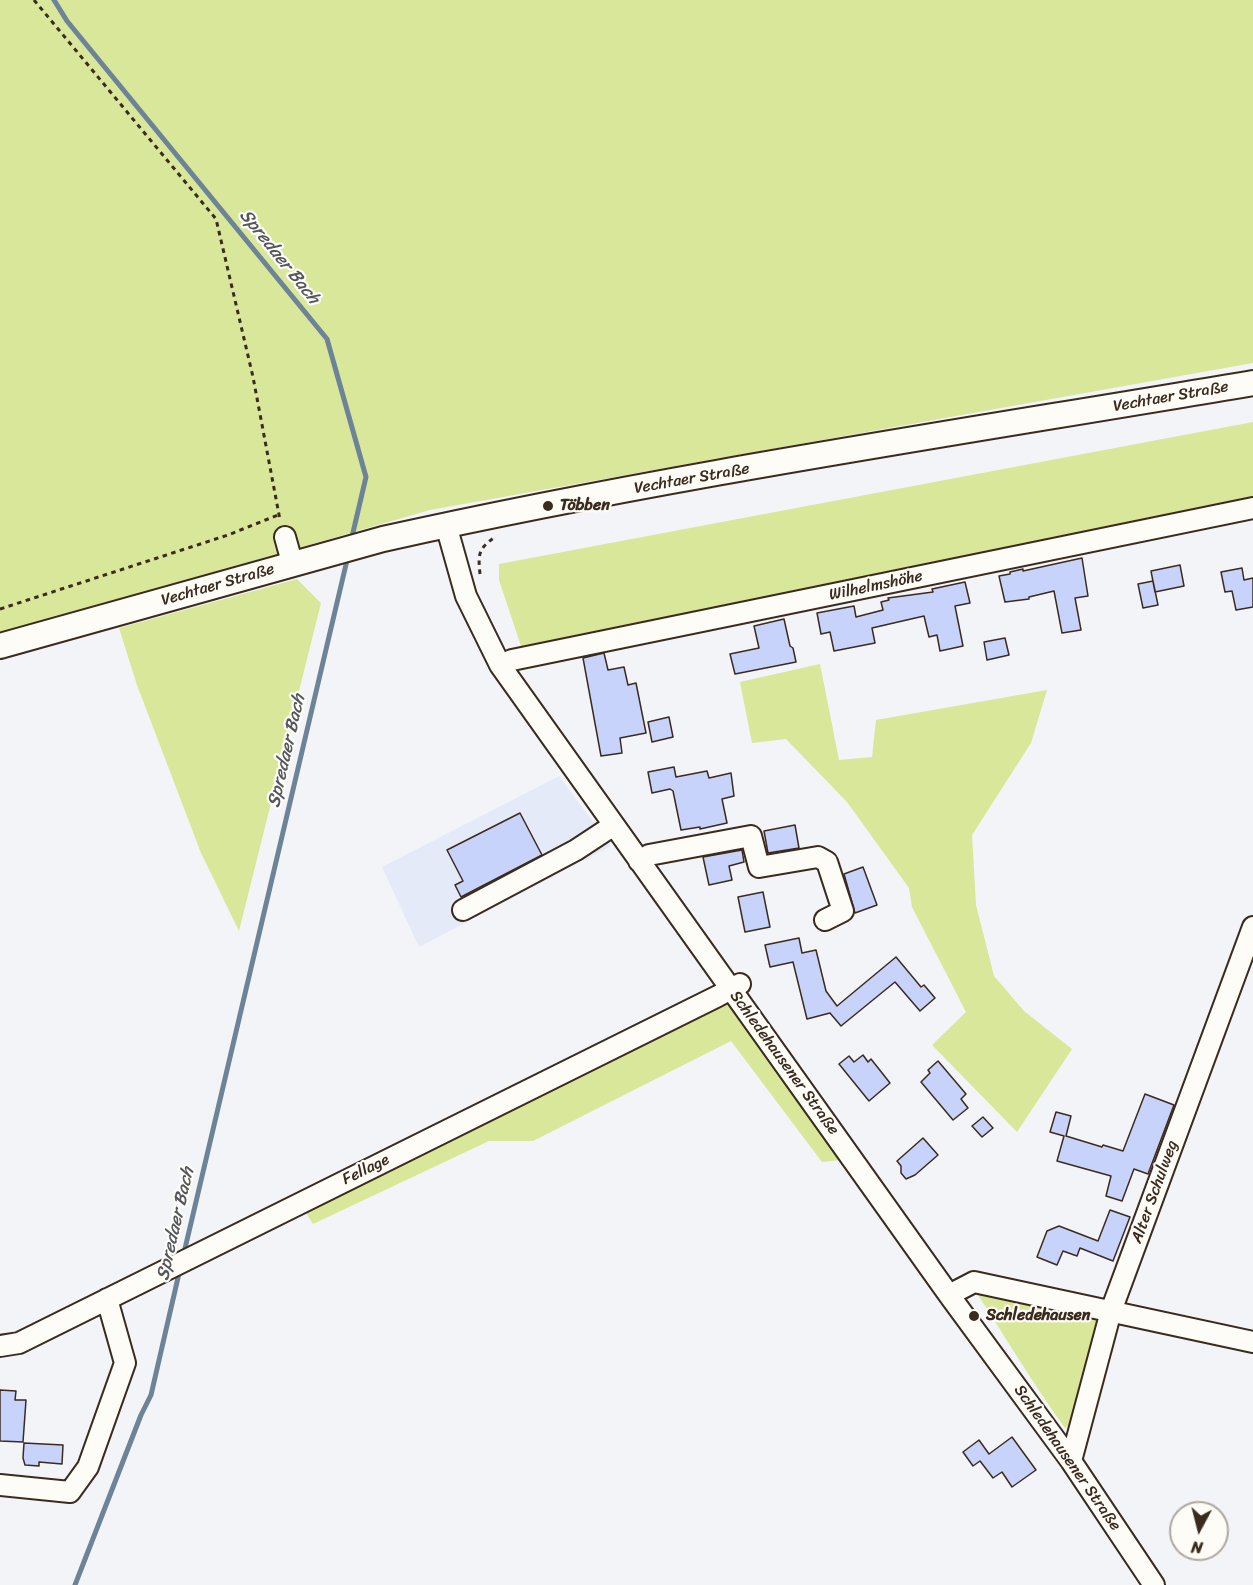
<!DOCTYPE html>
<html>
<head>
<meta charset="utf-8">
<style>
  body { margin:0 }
  #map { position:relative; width:1253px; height:1585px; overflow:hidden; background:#f2f4f8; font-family:Sriracha,sans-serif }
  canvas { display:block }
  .north { position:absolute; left:1169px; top:1501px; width:60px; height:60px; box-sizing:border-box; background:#fdfcf7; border:2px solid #afa8a0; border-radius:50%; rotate:187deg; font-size:16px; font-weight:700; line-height:24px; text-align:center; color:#3b2a1e }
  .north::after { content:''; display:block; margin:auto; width:21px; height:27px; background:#3b2a1e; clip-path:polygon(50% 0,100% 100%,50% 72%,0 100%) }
</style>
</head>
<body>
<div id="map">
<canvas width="1253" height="1585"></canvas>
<div class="north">N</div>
</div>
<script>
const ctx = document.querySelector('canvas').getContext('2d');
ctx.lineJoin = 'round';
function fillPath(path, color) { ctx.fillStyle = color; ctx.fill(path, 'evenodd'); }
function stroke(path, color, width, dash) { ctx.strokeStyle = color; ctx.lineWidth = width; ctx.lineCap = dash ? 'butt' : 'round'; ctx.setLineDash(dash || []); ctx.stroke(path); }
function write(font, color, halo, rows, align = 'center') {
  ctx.font = font + ' Sriracha,sans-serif'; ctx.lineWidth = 4.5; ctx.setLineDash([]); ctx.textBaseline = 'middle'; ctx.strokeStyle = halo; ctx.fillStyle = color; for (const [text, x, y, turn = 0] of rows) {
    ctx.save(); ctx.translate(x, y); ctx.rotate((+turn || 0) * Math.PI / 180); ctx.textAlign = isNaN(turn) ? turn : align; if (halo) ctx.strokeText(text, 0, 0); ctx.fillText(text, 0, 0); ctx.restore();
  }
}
fillPath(new Path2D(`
  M559,776l52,70 -192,101 -37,-80z`), '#e5eaf9');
fillPath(new Path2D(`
  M0,0h1253v363l-823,147 -430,124z
  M1253,422v75l-731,152 -23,-69v-16z
  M297,579l24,24 -82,328 -38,-78 -64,-168 -18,-57z
  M820,664l19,96 33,-3 4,-37 171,-30 -16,53 -59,92 4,70 18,71 30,35 48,38 -55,83 -85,-87 34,-33 -54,-105 -3,-19 -62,-86 -61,-63 -34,4 -12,-61z
  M726,1001l115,159 -19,2 -91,-121 -198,100h-44l-176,83 -8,-13z
  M976,1292l131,27 -34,104 -8,5c-32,-44 -59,-90 -89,-136z`), '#d8e79a');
stroke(new Path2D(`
  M54,0l13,21 260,318 39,138 -15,64
  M183,1257l165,-701
  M75,1585l66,-170 10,-20 29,-126`), '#6d8398', 5);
const building = new Path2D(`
  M1082,558l6,38 -13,2 6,32 -19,3 -8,-42 -25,6v2l-24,3 -6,-26 11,-2v-2l13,-3v2z
  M1180,565l4,21 -29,6 -4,-21z
  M1242,568l2,12 9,-2v29l-17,3 -4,-19 -7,1 -4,-20z
  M1153,581l5,24 -15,3 -5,-24z
  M965,582l5,21 -15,3 8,40 -23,5 -3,-16 -8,2 -5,-21 -52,12 3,15 -41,8 -4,-19 -9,2 -4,-21 37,-7 2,11 27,-7 -2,-8 8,-2 -1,-2 45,-6 -1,-3z
  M784,619l6,27 3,2 3,14 -61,12 -5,-20 29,-6 -5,-22z
  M1005,638l4,17 -22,5 -3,-18z
  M604,653l4,17 16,-3 4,18 8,-2 10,50 -26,5 2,15 -21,3 -18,-98z
  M669,717l4,20 -21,5 -4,-20z
  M674,767l2,10 31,-6 2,7 22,-5 3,23 -12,3 5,24 -27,6v-2l-19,3 -8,-39 -3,-2 -18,4 -4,-21z
  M520,813l22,42 -81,42 -6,-12 8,-4 -16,-31z
  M795,825l4,23 -31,5 -4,-22z
  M742,850l2,12 -15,4 3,14 -23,5 -6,-28z
  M863,867l14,38 -22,8 -11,-39z
  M763,892l7,35 -25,5 -7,-35z
  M799,938l3,15 14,-3 10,41 11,15 59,-49 25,30 3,-2 11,13 -15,13 -25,-29 -54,44 -11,-13 -23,6 -14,-57 -23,5 -5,-22z
  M863,1055l5,7 3,-3 19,24 -21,18 -30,-37 10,-8 5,6z
  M938,1061l28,33 -5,5 7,9 -15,12 -32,-38 9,-9 -2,-3z
  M1145,1094l29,11 -26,69 -14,-5 -12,32 -16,-5 5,-20 -54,-15 7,-25 -14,-4 6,-20 15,4 -5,20 36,11 1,-2 20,6z
  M983,1117l10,11 -11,9 -10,-11z
  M923,1138l15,17 -23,20 -9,4 -5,-6v-7l-4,-5z
  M1110,1210l20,7 -17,44 -33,-13 -3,8 -14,-5 -6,14 -20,-8 10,-26 12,-5 39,15z
  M0,1390l16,1 -1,9h11l-3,42 -23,-1z
  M1012,1437l24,33 -24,17 -10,-15 -9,6 -13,-17 -7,5 -10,-14 16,-12 10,14z
  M24,1443l39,2 -1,19 -23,-2v4l-14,-1 -2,-7z`);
fillPath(building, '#c7d3fb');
stroke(building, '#3b2a1e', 1.5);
const minor = new Path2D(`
  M446,525l20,71 34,69 449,630 122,166 83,124
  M285,537l5,18
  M500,665l12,-5 741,-152
  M639,861l10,-6 102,-19 8,31 59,-10 9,5 16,49 -18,9
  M463,910l113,-60 38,-25
  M949,1295l25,-13 279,60
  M0,1346l19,-3 699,-347 22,-12
  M1071,1461l40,-150 142,-384
  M0,1485l70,7 18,-25 37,-104 -18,-64`);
const major = new Path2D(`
  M0,646l383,-107c287,-64 580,-107 870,-156`);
stroke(minor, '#3b2a1e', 24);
stroke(major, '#3b2a1e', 28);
stroke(new Path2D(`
  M34,0l182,219 37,158 27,143
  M480,574c-2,-20 -2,-25 15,-37
  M0,609l228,-74 50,-20`), '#3b2a1e', 3, [4.5, 4.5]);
stroke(minor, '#fdfcf7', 20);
stroke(major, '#fdfcf7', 24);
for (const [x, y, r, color] of [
  [548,506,6,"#3b2a1e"],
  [974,1316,6,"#3b2a1e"]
]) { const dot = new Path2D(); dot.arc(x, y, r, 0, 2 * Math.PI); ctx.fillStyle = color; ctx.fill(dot); stroke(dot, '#fdfcf7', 2); }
write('16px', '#3b2a1e', '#fdfcf7', [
  ["Vechtaer Straße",1171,397,-10],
  ["Vechtaer Straße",692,479,-10],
  ["Vechtaer Straße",218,585,-16],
  ["Wilhelmshöhe",876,586,-12],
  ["Schledehausener Straße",784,1063,54],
  ["Fellage",366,1170,-26],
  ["Alter Schulweg",1155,1192,-70],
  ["Schledehausener Straße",1067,1458,55]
]);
write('bold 16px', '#3b2a1e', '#fdfcf7', [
  ["Többen",560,506],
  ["Schledehausen",986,1316]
], 'left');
write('italic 18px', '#54565b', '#fdfcf7', [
  ["Spredaer Bach",279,257,51],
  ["Spredaer Bach",287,751,-77],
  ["Spredaer Bach",176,1224,-77]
]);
</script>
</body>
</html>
